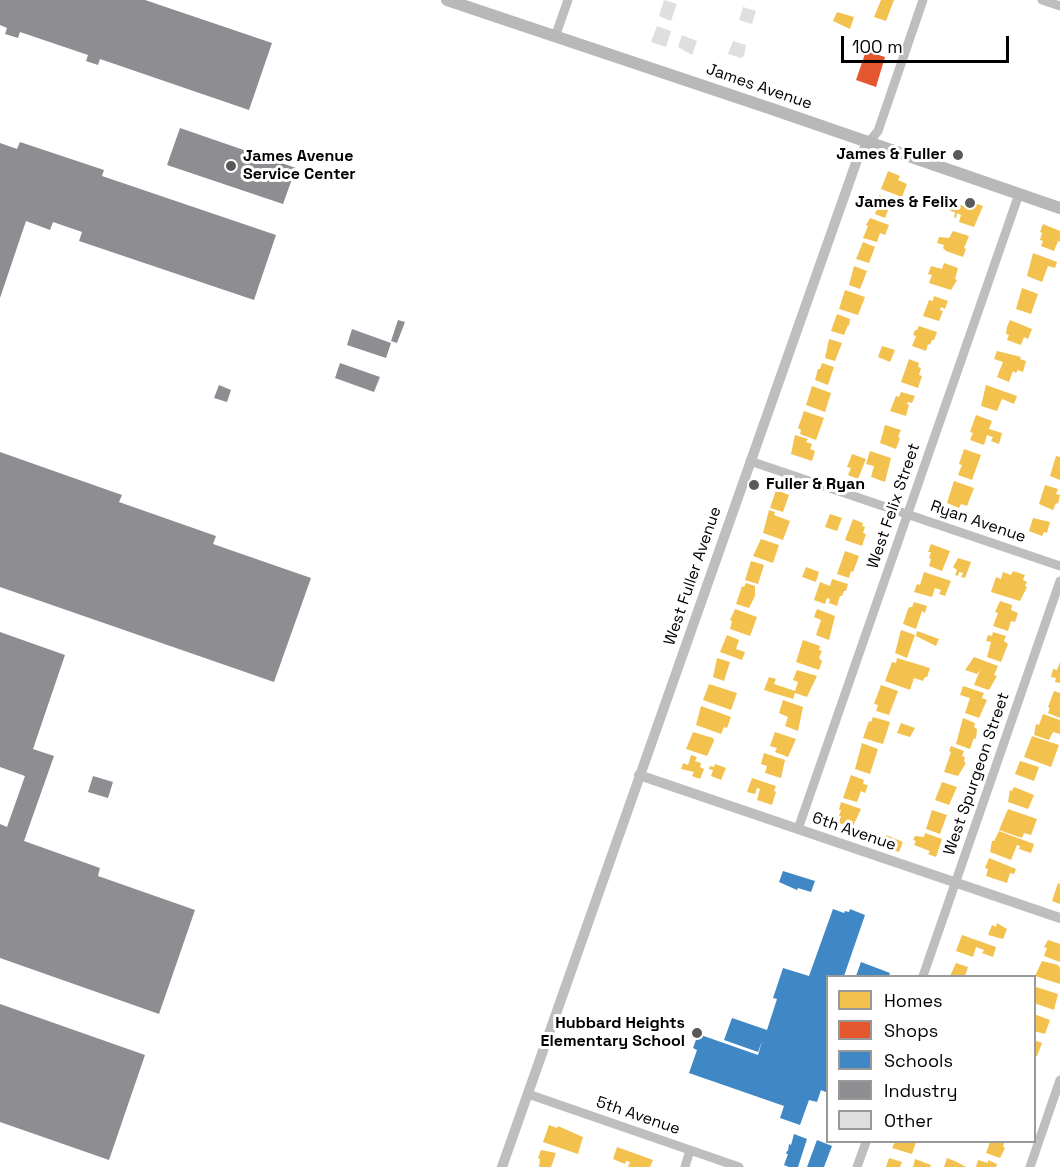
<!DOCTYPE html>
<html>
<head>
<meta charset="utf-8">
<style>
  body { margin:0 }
  #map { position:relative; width:1060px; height:1167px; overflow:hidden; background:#fff; font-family:"Space Grotesk",sans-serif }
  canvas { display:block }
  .legend { position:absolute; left:826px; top:975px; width:210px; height:168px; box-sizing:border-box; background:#fff; border:2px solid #999; margin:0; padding:8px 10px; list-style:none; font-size:18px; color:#000 }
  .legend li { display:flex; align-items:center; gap:12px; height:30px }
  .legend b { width:30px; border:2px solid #999 }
  .scale { position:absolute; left:841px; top:36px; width:168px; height:27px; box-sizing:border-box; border:3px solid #000; border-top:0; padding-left:8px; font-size:18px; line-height:21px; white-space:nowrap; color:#000; -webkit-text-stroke:4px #fff; paint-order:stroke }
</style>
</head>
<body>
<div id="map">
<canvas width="1060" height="1167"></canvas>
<ul class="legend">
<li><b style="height:16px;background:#f2c14e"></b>Homes</li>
<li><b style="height:16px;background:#e4572e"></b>Shops</li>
<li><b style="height:16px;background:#3f88c5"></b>Schools</li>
<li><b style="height:16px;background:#8d8d92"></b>Industry</li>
<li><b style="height:16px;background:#dfdfdf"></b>Other</li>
</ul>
<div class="scale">100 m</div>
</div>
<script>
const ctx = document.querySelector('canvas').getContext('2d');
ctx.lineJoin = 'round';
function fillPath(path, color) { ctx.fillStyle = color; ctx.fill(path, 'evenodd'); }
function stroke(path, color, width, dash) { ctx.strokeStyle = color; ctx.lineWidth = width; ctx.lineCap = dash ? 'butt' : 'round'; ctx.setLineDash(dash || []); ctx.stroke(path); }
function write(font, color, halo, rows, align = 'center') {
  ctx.font = font + ' "Space Grotesk",sans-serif'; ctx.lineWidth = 6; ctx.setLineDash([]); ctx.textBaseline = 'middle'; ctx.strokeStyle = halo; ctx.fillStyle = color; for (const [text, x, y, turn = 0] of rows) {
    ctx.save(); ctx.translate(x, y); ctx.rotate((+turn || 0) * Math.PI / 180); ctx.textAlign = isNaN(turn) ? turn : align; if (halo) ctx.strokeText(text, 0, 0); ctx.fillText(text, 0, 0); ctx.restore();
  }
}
fillPath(new Path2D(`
  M881,0h13l-8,21 -12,-4z
  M837,12l17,5 -4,12 -17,-8z
  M888,171l12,5 -2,4 9,4 -5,13 -21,-8z
  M879,195l13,5 -7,18 -10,-4 3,-8 -3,-1z
  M969,201l14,5 -9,21 -15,-5 2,-7 -4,-2 -1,5 -2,-1 1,-5 -5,-1 3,-8 14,4z
  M870,218l19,7 -4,10 -5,-2 -3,9 -14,-4 5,-12 -2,-1z
  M1043,224l17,7v11l-2,-1 -4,10 -13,-5 2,-5 -3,-1 2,-7 -2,-1z
  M953,231l16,5 -5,12 2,1 -3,8 -17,-6 -3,-3 1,-3 -7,-2 2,-6 10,1z
  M863,242l12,5 -6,16 -13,-4z
  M1033,253l24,9 -2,6 -7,-2 -6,16 -15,-6z
  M944,263l14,5 -3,11 2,1 -6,10 -22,-7 3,-8 -4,-1 3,-8 11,3z
  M854,266l13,5 -7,18 -11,-4z
  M1022,288l16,6 -7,20 -15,-5z
  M845,290l20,7 -7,18 -19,-6z
  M934,296l14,5 -3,8 -4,-2 -1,3 3,1 -4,10 -16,-5 6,-16 4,1z
  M837,314l13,5 -1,7 -1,-1 -4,10 -13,-4z
  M1010,320l22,9 -4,10 -4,-2 -3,8 -14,-5 2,-5 -3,-1 1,-7z
  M919,326l18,6 -3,8h-2l-2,5 -2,-1 -2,7 -14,-5 4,-10 -3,-1 2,-5h2z
  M829,339l13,4 -7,18 -10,-3z
  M882,346l13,4 -5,12 -12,-5z
  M997,351l24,6 -1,2 6,2 -3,11 -5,-2 -2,3 -3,-2 -4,11 -12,-5 6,-15 -9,-3z
  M909,359l10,4 -1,4 3,1 -2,7 3,1 -4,12 -17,-6z
  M822,363l12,4 -6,18 -13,-5 3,-11h2z
  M986,385l31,11 -3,8 -12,-5 -5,12 -16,-5z
  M812,386l19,7 -6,19 -19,-7z
  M901,392l14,4 -3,7 -4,-1 -1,2 2,1 -3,11 -16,-5 6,-15 3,1z
  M804,411l20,7 -8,22 -16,-6 1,-4 -3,-2z
  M976,415l16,6 -3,8 13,4 -3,11 -8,-3 2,-4 -6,-2 -3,10 -14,-5 3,-7 -3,-1z
  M885,425l16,5 -3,7 2,1 -4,11 -16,-6z
  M795,435l13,4 -2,3 6,2 -2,5 5,2 -3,10 -21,-7z
  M964,449l17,6 -9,25 -14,-5 4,-10 -3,-1z
  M870,451l21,7 -6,24 -14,-5 3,-11 -8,-2z
  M852,454l14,5 -8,20 -10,-4 3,-7 -4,-1z
  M1056,456l4,1v23l-10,-4z
  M954,481l20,7 -7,18 -6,-2 -2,4 -12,-5z
  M1045,485l13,4 -2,5 4,1 -2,9 -2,-1 -3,7 -14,-6z
  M776,490l13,5 -6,17 -13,-4z
  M769,510l6,2 -1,3 16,6 -7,19 -20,-7z
  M830,514l12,4 -5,13 -12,-4z
  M1033,518l17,4 -3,11 -3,-1 -2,4 -13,-5z
  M853,519l10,4 -1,3 3,1 -2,6 3,1 -4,12 -17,-6z
  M761,539l18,6 -6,18 -20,-7z
  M931,544l19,7 -8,20 -13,-5 2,-7 -2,-1 2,-6h-3z
  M845,551l14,5 -6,16 -2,-1 -2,7 -12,-4z
  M958,558l13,4 -6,16 -4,-1 2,-4 -4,-1 -1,4 -3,-1 2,-5 -4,-3z
  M751,561l13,4 -6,19 -13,-4z
  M806,567l13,5 -3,10 -14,-5z
  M1013,571l12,4 -2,5 4,2 -2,4 2,1 -7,14 -29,-9 5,-15 5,2 2,-7 8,3z
  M924,572l27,9 -6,15 -6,-2 2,-4 -6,-2 -3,9 -18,-5 3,-8 3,1z
  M832,579l16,5 -2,7h-2l-2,5h-2l-3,10 -8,-3 1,-4 -3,-1 -2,6 -11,-4 6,-18 10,4z
  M746,583l9,3v10l-6,12 -13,-4 6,-18 2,1z
  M1000,601l12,4 -1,5 7,3 -3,9 -4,-1 -3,10 -15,-5 5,-13 -3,-1z
  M914,602l13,4 -2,7 -3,-2 -6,18 -13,-5 5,-15 2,-2h2z
  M735,609l22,8 -7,19 -20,-7 2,-8 -2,-1z
  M817,609l18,7 -6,24 -13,-5 5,-15 -7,-3z
  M901,630l14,5 -8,23 -12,-5z
  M917,631l22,8 -3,7 -20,-10z
  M993,632l13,4 -2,5 4,3 -7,18 -14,-5 4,-15 -5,-1 2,-6 4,1z
  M727,635l12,5 -3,9 9,3 -3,8 -22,-8z
  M803,640l17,6 -1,4 3,1 -3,7 3,3 -3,9 -23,-8z
  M974,657l24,9 -4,9 3,1 -8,14 -15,-5 6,-15 -3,4 -12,-4z
  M717,658l13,4 -6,19 -11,-4z
  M897,658l33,10 -3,9h-2l-2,4 -9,-3 -4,12 -25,-9 7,-19 4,1z
  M1060,662v21l-5,-1 1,-4 -5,-1 2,-8 4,1z
  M797,670l20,6 -10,21 -12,-4 -2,6 -29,-9 5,-13 7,2 -2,5 21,7 3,-9 -5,-2z
  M709,684l28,9 -6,17 -28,-10z
  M881,685l17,6 -9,24 -13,-4 2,-6 -4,-1z
  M963,686l21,7 -2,5 5,2 -8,18 -14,-5 5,-15 -10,-3z
  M1054,691l6,2v25l-12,-5 2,-5 -2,-1z
  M783,700l20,7 -5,24 -13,-5 3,-9 -9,-4z
  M701,706l30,11 -4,11 -3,-1 -3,7 -25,-9z
  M1043,714l17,6v14l-7,-2 -4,8 -15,-5 2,-11 3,1z
  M873,717l17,5 -7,22 -20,-6 6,-17 2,1z
  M963,718l12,5 -1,4 3,2 -1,10 -2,-1 -4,11 -14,-5z
  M901,723l14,5 -5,9 -13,-4z
  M693,732l20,6 1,3 -7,15 -21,-7z
  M775,732l21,7 -8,18 -13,-5 2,-4 -7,-2z
  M1032,736l27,9 -8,22 -27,-10z
  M862,743l16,6 -8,25 -15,-5z
  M951,746l13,5 -2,5 3,1 -1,5 2,1 -8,13 -14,-4 7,-20 -2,-1z
  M764,753l21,7 -4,18 -16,-5 2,-7 -6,-2z
  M691,755l6,2 -2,4 6,2 -1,4 4,2 -4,10 -8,-3 2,-4 -13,-3 2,-6 5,2z
  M1020,761l19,6 -5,14 -19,-7z
  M715,764l11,4 -5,12 -10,-4 2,-6 -4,-1 1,-3 4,1z
  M851,775l13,5 -1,4 5,1 -3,8 -4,-2 -4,11 -14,-4z
  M752,778l24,8 -2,5 2,1 -4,13 -15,-5 3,-11 -3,-1 -2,6 -8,-2z
  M942,782l15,5 -8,18 -14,-5z
  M1014,787l20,8 -6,14 -20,-7 2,-12 2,1z
  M841,802l20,7 -9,19 -13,-5 2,-7h-2l2,-6h-2z
  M1008,809l29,10 -6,16 -7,-2 -2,5 -23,-8z
  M932,810l15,5 -7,19 -14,-5z
  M999,831l35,13 -3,9 -12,-4 1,-3 -3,-1 -6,15 -21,-8 2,-11h2z
  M925,833l17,6 -6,18 -8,-3 2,-3 -16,-6 2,-4 -3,-1 2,-4 9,1z
  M886,835l17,7 -4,10 -17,-6z
  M989,858l27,11 -2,5 -4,-1 -3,10 -21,-7 2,-7 -3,-1z
  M1058,883l2,1v20l-8,-3z
  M997,923l10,6 -4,10 -15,-4 4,-10 4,2z
  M962,935l34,12 -3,10 -11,-4 2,-3 -8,-3 -3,10 -17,-6z
  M1048,940l12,4v18l-16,-6 3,-8 -3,-1z
  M1042,961l16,4 2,3v16l-25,-8z
  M956,963l12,4 -3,9h-15z
  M1036,987l22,7 -4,16 -20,-7z
  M1034,1014l16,6 -5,14 -11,-3z
  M1034,1040l8,3 -5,13h-3z
  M549,1125l8,3 1,-2 25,11 -5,17 -35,-12z
  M895,1142h21l-4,12 -20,-6z
  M990,1142h13l1,1 -1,4 2,1 -5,10 -14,-5z
  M617,1147l36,13 -3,7h-22l2,-5 -4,-1 -1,3 -12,-5z
  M541,1150l15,3 -5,14h-12l1,-8 -2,-1z
  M889,1158l13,4 -2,5h-14z
  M947,1158l10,4 9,5h-22z
  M915,1159l16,6 -1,2h-17z
  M978,1160l10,3v-3l9,4 -1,3h-20z`), '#f2c14e');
fillPath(new Path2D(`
  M866,51l19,6 -9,30 -20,-7z`), '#e4572e');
fillPath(new Path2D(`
  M783,871l32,10 -4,11 -13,-4 -1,2 -18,-8z
  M833,909l11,4 1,-2 4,1 1,-3 15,6 -21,61h-16v117l-7,-3 -4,12 -8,-2 -9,25 -20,-7 4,-12 -95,-33 8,-23 -4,-2 5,-14 60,21 4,-14 -4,11 -34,-12 8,-22 35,12 10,-31 -4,-1 10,-30 26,8z
  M861,962l29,11 -1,3h-33z
  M794,1134l13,5 -9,28h-9l-5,-2 4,-11h-2l1,-3h1l1,-7 2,1z
  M817,1140l15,6 -8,21h-17z`), '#3f88c5');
fillPath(new Path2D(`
  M0,0h145l127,43 -23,67 -149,-51 -2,6 -12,-4 2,-6 -68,-23 -2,6 -13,-4 2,-6 -7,-3z
  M180,128l116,40 -13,36 -116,-39z
  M20,142l84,28 -2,6 174,59 -22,65 -175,-59 3,-9 -29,-10 -3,8 -24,-9 -26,77v-155l17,6z
  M398,320l7,2 -8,21 -6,-2z
  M352,329l39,14 -5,15 -39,-13z
  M340,363l40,14 -6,15 -39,-14z
  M219,385l12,5 -4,12 -13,-4z
  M0,452l122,43 -3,7 97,34 -3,8 98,34 -37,104 -274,-95z
  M0,632l65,23 -32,94 21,7 -30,85 76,27 -2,8 97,34 -36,104 -159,-56v-134l7,3 18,-51 -25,-9z
  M93,776l20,6 -5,16 -20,-6z
  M0,1004l145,51 -36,105 -109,-38z`), '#8d8d92');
fillPath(new Path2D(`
  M664,0l13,4 -6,17 -12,-5z
  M743,7l13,4 -4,13 -13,-4z
  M657,26l14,5 -5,16 -15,-5z
  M682,35l15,6 -5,14 -14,-8z
  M733,41l13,4 -2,11 -3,2 -13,-4z`), '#dfdfdf');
stroke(new Path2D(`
  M1042,0l18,6
  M555,37l13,-37
  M868,143l10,-12 45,-131
  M750,461l310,105
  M798,829l221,-635
  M923,976l137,-395
  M528,1094l211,73
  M685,1167l5,-17
  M857,1167l9,-25
  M1030,1167l30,-87`), '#bebebe', 9);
stroke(new Path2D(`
  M639,775l421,143
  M502,1167l355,-1007 11,-17`), '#bebebe', 10);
stroke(new Path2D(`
  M447,0l325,109 288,99`), '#b8b8b8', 12);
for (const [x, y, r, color] of [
  [958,155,6,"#595959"],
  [231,166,6,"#595959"],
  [970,203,6,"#595959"],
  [754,485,6,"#595959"],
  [697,1033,6,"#595959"]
]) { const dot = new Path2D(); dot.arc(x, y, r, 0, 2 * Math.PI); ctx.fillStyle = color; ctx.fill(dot); stroke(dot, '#fff', 2); }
write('16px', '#000', '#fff', [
  ["James Avenue",759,87,19],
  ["West Felix Street",894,506,-71],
  ["Ryan Avenue",978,522,19],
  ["West Fuller Avenue",693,576,-71],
  ["West Spurgeon Street",977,774,-71],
  ["6th Avenue",854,832,19],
  ["5th Avenue",638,1116,19]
]);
write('bold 16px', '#000', '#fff', [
  ["James & Fuller",946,155],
  ["James Avenue",243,157,"left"],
  ["Service Center",243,175,"left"],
  ["James & Felix",958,203],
  ["Fuller & Ryan",766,485,"left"],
  ["Hubbard Heights",685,1024],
  ["Elementary School",685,1042]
], 'right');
</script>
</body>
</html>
